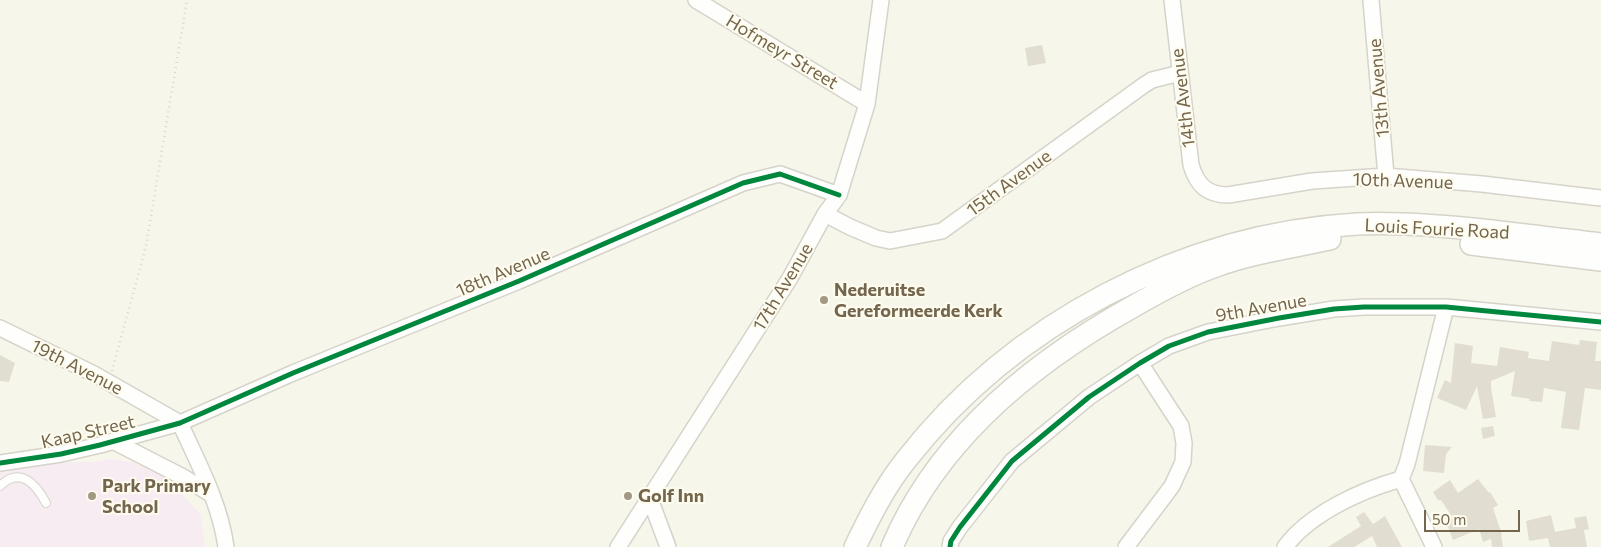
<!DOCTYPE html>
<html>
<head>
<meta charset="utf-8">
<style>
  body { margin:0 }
  #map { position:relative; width:1601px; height:547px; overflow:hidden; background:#f6f6eb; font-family:Commissioner,sans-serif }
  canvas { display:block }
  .scale { position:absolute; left:1424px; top:510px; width:96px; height:22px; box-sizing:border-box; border:2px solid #74654d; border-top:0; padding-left:6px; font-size:15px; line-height:18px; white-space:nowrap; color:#74654d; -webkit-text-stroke:4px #fefcee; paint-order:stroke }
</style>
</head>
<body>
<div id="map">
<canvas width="1601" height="547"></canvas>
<div class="scale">50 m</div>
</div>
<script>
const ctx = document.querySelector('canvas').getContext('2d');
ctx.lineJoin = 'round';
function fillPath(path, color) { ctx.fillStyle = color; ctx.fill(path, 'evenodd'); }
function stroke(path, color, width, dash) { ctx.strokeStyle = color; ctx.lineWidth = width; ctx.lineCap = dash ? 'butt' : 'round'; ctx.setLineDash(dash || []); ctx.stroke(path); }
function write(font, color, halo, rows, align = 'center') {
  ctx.font = font + ' Commissioner,sans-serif'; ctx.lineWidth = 4; ctx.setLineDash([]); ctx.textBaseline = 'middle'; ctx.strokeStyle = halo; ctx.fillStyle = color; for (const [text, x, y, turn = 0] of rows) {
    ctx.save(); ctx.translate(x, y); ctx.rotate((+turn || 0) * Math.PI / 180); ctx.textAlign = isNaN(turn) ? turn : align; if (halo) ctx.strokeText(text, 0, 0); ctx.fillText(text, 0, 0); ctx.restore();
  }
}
fillPath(new Path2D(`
  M110,459l22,3 34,15 35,38 4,32h-205v-79l22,-5 72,-1z`), '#f6ecf2');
fillPath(new Path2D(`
  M1042,45l4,18 -18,3 -3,-18z
  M1580,340l17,2 -2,19h6v29l-16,-2 -6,42 -18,-2 5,-36 -22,-4 -2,14 -13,-1 1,-2 -19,-3 4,-25 -24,10v7l5,29 -13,2 -6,-33 -11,24 -29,-12 8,-18 6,3 4,-40 18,3 -2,17 26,3 3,-19 29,5 -1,6 21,3 3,-20 27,4z
  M0,355l15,8 -6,19 -9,-1z
  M1493,426l2,10 -12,3 -2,-11z
  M1425,445l27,2 -6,7 -2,19 -21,-2z
  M1478,479l11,14 1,-1 8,13 -5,3 9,27h-1l2,12h-11l-1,-8 -8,3 -4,-13 -26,11 -7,-19 7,-3 -12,-18h-3l-5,-8 17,-12 8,13z
  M1364,512l9,12 12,-8 17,31h-25l-5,-11 -18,11h-26l33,-21 -5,-9z
  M1551,515l4,17 21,-4 -2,-10 12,-2 3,13 -5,1 3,17h-37l-2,-9 -19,3 -3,-20z`), '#e1ddd1');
const service = new Path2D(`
  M0,486c20,-20 36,-2 46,17`);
const minor = new Path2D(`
  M696,0l171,104
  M1172,0l19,165c6,20 16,30 37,30l84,-14 74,-5 96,8 119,14
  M1371,0l15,176
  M825,214l25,13 26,11 14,3 52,-10 202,-146 8,-5 28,-7
  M0,328l94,46 86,49
  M180,423c18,40 40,80 46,124
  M113,441l72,37 27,17
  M0,463l61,-9 39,-9 80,-22 113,-50 226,-92 224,-98 37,-9 59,21
  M649,496l19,51
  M618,547l172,-269 35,-64 14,-19 28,-91 14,-104
  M950,547l1,-6 9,-14 52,-66 77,-64 51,-34 29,-17 39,-14 71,-14 55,-9 30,-2h82l155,15
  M1126,547l46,-61 11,-24 1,-19 -3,-17 -41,-63
  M1285,547c25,-34 77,-57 116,-68
  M1434,547l-33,-68 6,-15 39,-157`);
const secondary = new Path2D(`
  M1471,244l130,16
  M855,547c14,-29 30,-61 51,-87 107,-137 277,-226 451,-236 46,-2 90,2 135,7 37,5 73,8 109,13
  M892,547c46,-109 141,-185 242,-241 26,-15 53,-30 82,-40 36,-13 76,-19 114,-27`);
stroke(service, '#d6d3ca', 10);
stroke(minor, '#d6d3ca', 18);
stroke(secondary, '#d6d3c9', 24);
stroke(new Path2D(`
  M112,371l34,-125 41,-246`), '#dad6ce', 2.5, [1, 4]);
stroke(service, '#fefefc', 8);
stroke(minor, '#fefefc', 15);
stroke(secondary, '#fefefc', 21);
stroke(new Path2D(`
  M0,463l61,-9 39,-9 80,-22 113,-50 226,-92 224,-98 37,-9 59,21
  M950,547l1,-6 9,-14 52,-66 77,-64 51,-34 29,-17 39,-14 71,-14 55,-9 30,-2h82l155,15`), '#00873e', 5);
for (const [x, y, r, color] of [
  [824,300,5,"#a29884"],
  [92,496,5,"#a29884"],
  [628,496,5,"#a29884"]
]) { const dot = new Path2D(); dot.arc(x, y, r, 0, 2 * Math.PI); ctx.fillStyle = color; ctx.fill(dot); stroke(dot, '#fefcee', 2); }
write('18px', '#74654d', '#fefcee', [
  ["Hofmeyr Street",782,52,31],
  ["13th Avenue",1379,88,-95],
  ["14th Avenue",1183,98,-97],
  ["10th Avenue",1403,181,2],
  ["15th Avenue",1009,183,-36],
  ["Louis Fourie Road",1437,229,3],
  ["18th Avenue",503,272,-23],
  ["17th Avenue",783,287,-59],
  ["9th Avenue",1261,308,-10],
  ["19th Avenue",77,367,27],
  ["Kaap Street",88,432,-13]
]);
write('bold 18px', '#74654d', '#fefcee', [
  ["Nederuitse",834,290],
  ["Gereformeerde Kerk",834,311],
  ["Park Primary",102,486],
  ["School",102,507],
  ["Golf Inn",638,496]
], 'left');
</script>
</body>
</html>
